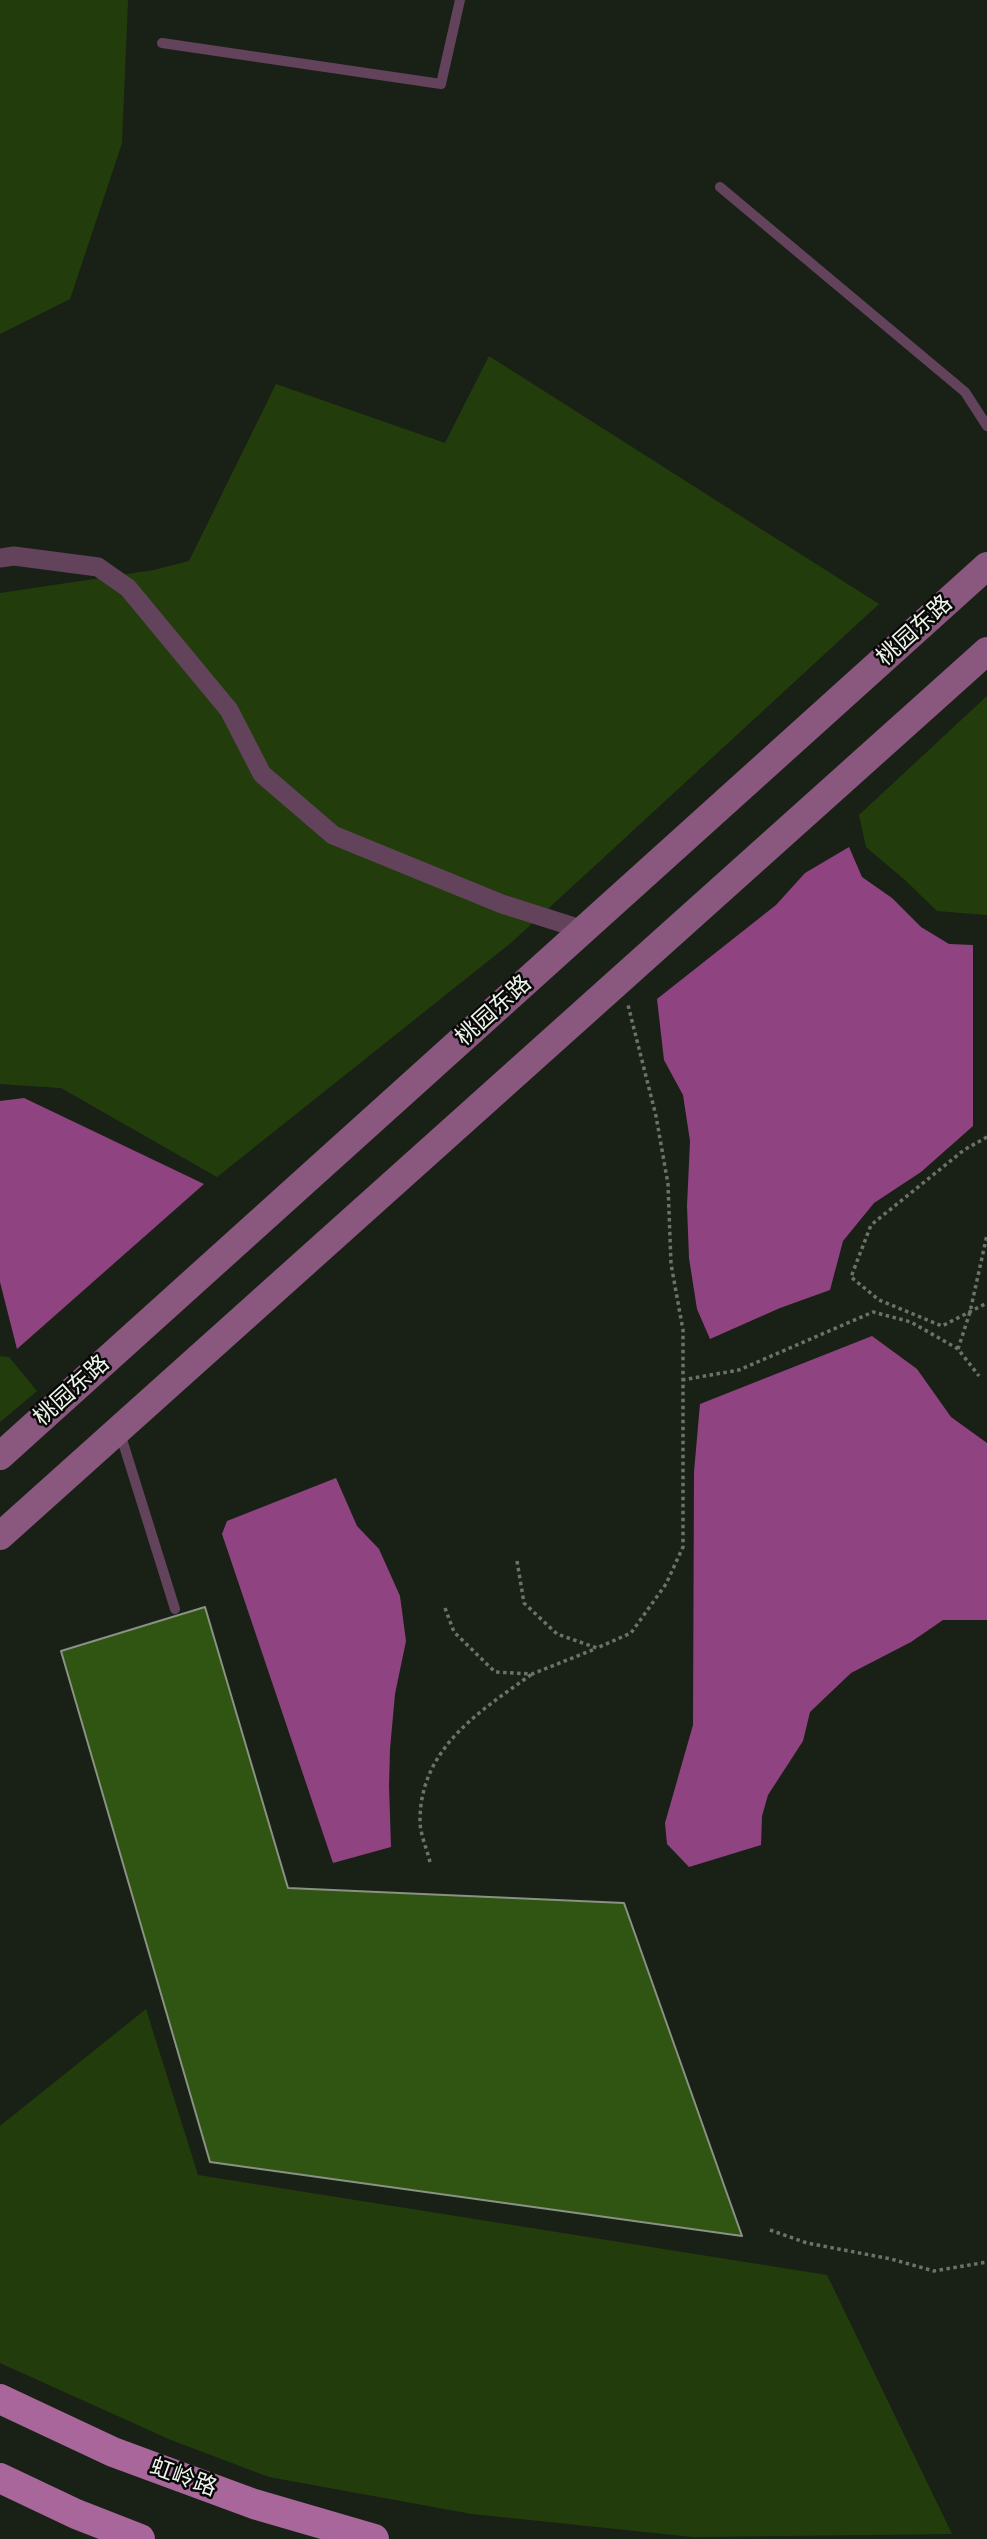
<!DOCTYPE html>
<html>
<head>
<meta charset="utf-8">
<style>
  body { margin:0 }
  canvas { display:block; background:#192015 }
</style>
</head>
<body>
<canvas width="987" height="2539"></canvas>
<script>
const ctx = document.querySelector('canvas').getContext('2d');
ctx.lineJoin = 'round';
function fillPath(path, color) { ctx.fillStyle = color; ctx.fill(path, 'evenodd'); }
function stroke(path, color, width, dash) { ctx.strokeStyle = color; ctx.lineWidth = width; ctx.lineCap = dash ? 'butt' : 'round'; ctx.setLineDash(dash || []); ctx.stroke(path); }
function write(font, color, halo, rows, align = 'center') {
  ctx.font = font + ' Arial,"Noto Sans SC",sans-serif'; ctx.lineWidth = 5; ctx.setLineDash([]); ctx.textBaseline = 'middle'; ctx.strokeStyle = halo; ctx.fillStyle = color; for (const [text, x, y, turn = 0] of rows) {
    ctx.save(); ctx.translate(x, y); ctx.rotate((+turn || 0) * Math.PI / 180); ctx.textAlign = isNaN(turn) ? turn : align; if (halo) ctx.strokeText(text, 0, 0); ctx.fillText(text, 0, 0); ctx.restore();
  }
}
fillPath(new Path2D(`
  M0,0h128l-6,143 -52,156 -70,35z
  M489,356l390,248 -367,338 -295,235 -156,-89 -61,-4v-491l154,-23 35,-9 87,-177 169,59z
  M987,696v219l-50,-4 -32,-31 -39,-33 -7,-32z
  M0,1356l9,1 28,34 -37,31z
  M146,2009l52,166 629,100 125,259 -259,3 -221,-23 -203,-37 -98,-37 -171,-77v-237z`), '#223d0b');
fillPath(new Path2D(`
  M849,847l13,30 30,21 29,29 28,17 24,1v181l-52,46 -47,31 -31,38 -13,49 -50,18 -70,31 -13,-30 -8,-51 -2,-52 3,-65 -7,-46 -19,-35 -7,-61 119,-94 29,-32z
  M24,1098l180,86 -187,165 -17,-67v-181z
  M872,1336l45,33 34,48 36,26v177h-44l-32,22 -60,31 -41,39 -7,29 -35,54 -6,21 -1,29 -72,22 -22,-23 -2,-21 28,-98 1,-253 6,-68z
  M336,1478l21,48 22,23 21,47 6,45 -11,53 -5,55 -1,37 2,61 -58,16 -111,-329 5,-13z`), '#8f4481');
const building = new Path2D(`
  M205,1607l83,281 336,15 118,333 -532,-74 -149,-511z`);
fillPath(building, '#305411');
stroke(building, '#899284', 2);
stroke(new Path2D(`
  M987,1137l-23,13 -93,75 -20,52 28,23 63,26 45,-23
  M958,1349l12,-37 17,-77
  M682,1380l57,-10 134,-58 38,10 47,27 21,27
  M517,1561l7,42 33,31 40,14 34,-15 35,-49 17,-37v-217l-12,-66 -3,-80 -12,-68 -28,-111
  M445,1608l9,24 41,40 37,2 63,-25
  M430,1862c-3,-13 -10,-28 -10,-41 0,-73 59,-109 112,-147
  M770,2230l37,13 84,16 43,12 53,-9`), '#6c7268', 3.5, [3.5, 3.5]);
stroke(new Path2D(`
  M162,43l279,41 19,-84
  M720,187l245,205 22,34
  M120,1433l55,176`), '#63435c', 10);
stroke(new Path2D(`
  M0,558l14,-2 84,11 30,21 101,122 33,64 71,61 169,69 82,26`), '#63435c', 19);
stroke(new Path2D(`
  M0,1456l987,-890
  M0,1536l987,-885`), '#8a577f', 28);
stroke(new Path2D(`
  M0,2399l113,53 141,52 120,35
  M0,2478l76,36 64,25`), '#a8669a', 30);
write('23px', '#eff4ec', '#060905', [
  ["桃园东路",915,631,-42],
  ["桃园东路",494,1011,-42],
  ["桃园东路",72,1391,-42],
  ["虹岭路",183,2478,20]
]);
</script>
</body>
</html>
